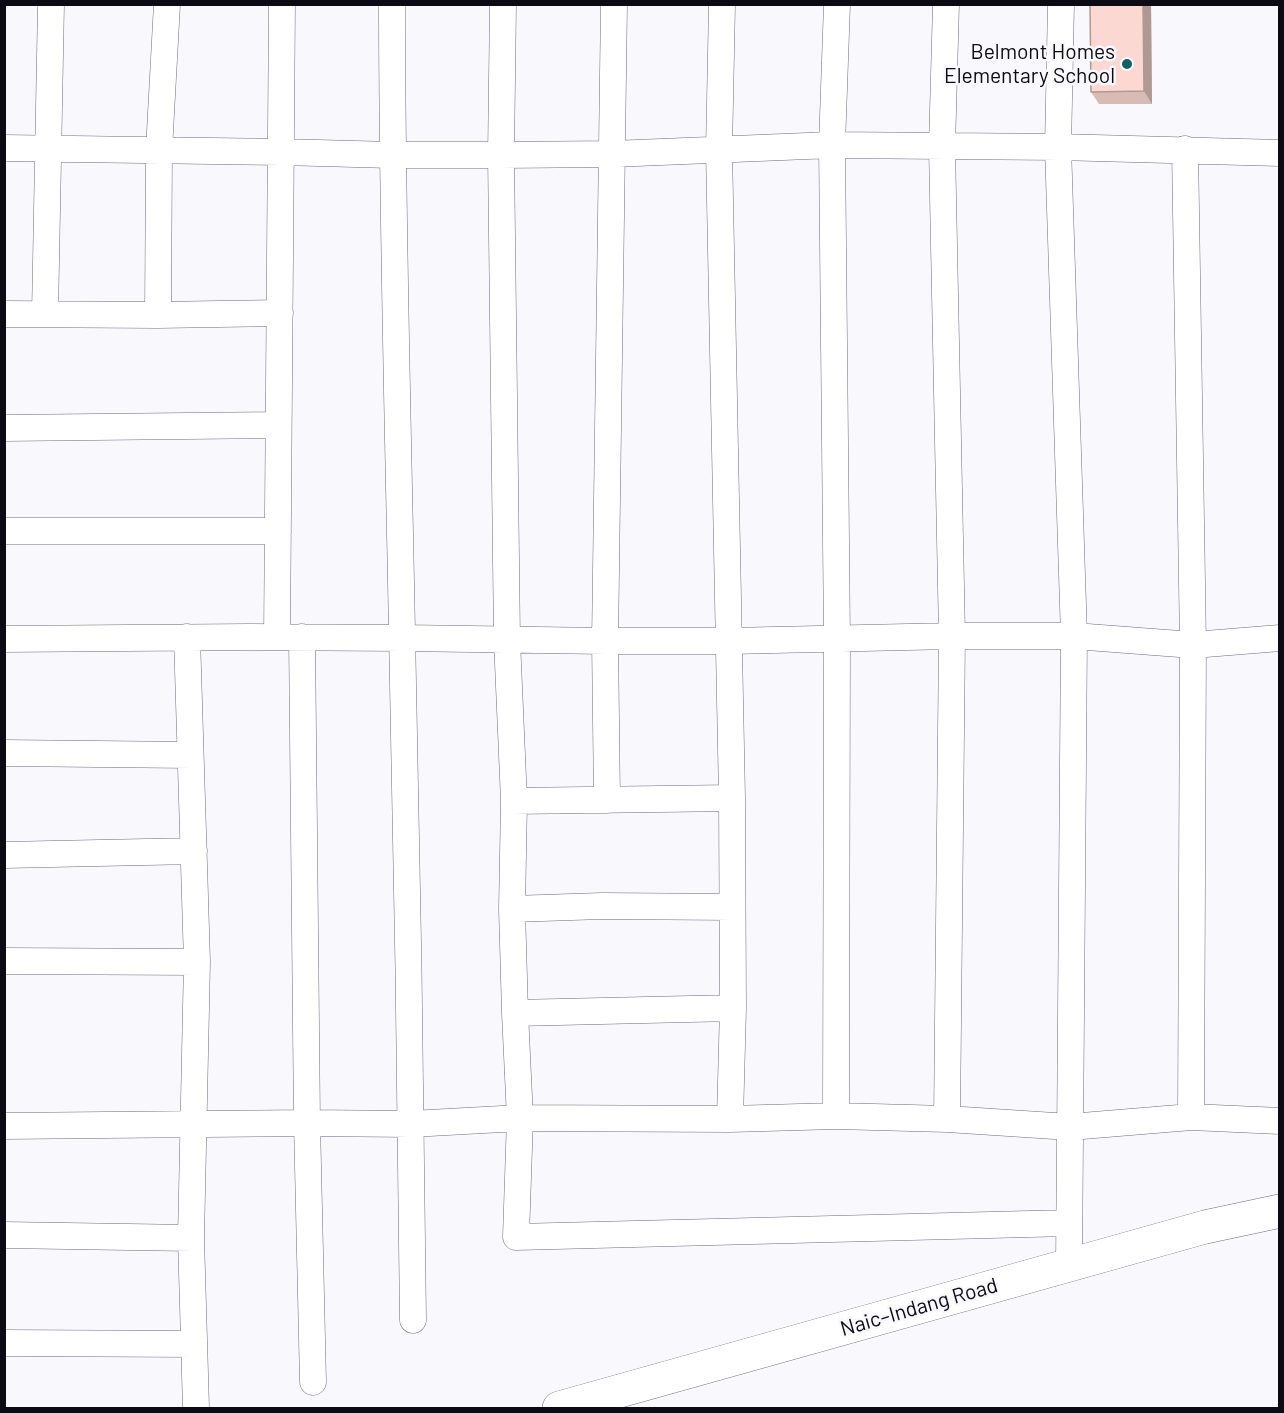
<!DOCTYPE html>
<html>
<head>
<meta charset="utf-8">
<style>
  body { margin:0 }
  #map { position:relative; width:1284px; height:1413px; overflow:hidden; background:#f9f8fd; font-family:Barlow,sans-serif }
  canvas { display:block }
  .frame { position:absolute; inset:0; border:6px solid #0c0a12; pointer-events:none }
</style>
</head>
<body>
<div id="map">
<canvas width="1284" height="1413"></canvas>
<div class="frame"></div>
</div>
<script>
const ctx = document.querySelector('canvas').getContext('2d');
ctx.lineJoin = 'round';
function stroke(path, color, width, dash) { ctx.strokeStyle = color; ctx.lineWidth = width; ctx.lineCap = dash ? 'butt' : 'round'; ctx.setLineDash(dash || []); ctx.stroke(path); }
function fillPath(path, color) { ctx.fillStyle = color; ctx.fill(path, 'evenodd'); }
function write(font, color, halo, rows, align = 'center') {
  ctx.font = font + ' Barlow,sans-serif'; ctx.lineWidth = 5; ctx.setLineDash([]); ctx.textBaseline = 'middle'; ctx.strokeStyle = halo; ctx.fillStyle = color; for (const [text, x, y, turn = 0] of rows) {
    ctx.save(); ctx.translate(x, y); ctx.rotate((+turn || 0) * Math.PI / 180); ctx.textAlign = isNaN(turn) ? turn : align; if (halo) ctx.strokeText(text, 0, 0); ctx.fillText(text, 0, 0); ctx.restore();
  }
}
const minor = new Path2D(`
  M392,4c0,210 6,419 10,628 5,229 9,459 11,688
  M503,4l-2,151 6,485 7,161 -2,108 3,104 5,105 -4,119 553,-14
  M722,4l-3,146 13,648 1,210 -3,111
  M946,4l-4,143 10,489 -5,483
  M1061,4l-3,143 16,489 -5,629
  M4,148l277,4 111,3h109l111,-1 220,-9 226,2 222,6
  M1185,149l8,496 -2,472
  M4,314l154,1 122,-2
  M45,314l6,-310
  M158,315l1,-165 8,-146
  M4,428l274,-3
  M4,531h274
  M187,637l10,325 -6,276 5,170
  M277,637l5,-633
  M302,637l5,486 6,259
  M4,639l245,-2 154,1 202,3h124l223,-5h122l119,9 87,-7
  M4,753l186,2
  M607,800l-2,-159 9,-637
  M514,801l218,-3
  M4,855l190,-4
  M512,909l90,-3 130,1
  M4,961l193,1
  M515,1013l218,-5
  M836,1116l1,-477 -5,-494 5,-141
  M4,1126l303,-3 104,1 109,-6 210,1 106,-3 111,3 123,8 121,-10 89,4
  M4,1235l187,3
  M4,1343l190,1`);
const secondary = new Path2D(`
  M559,1408l646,-181 75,-16`);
stroke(minor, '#6e6b80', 27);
stroke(secondary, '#6e6b80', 34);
stroke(minor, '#fff', 26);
stroke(secondary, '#fff', 33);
fillPath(new Path2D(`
  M1090,4h61l1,100h-53l-8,-12z`), '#d8bbb5');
fillPath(new Path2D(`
  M1143,4h8l1,100 -8,-13z`), '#b09893');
const building = new Path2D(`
  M1090,4h53l1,87 -53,1z`);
fillPath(building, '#fbd9d2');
stroke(building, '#b09893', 1.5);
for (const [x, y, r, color] of [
  [1127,64,6,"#116069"]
]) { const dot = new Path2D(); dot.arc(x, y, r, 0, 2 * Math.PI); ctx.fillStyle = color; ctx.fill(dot); stroke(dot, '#f9f8fd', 2); }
write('21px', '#0c0a12', '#f9f8fd', [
  ["Belmont Homes",1115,52],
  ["Elementary School",1115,76]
], 'right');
write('21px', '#0c0a12', '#f9f8fd', [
  ["Naic–Indang Road",919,1307,-16]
]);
</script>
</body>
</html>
